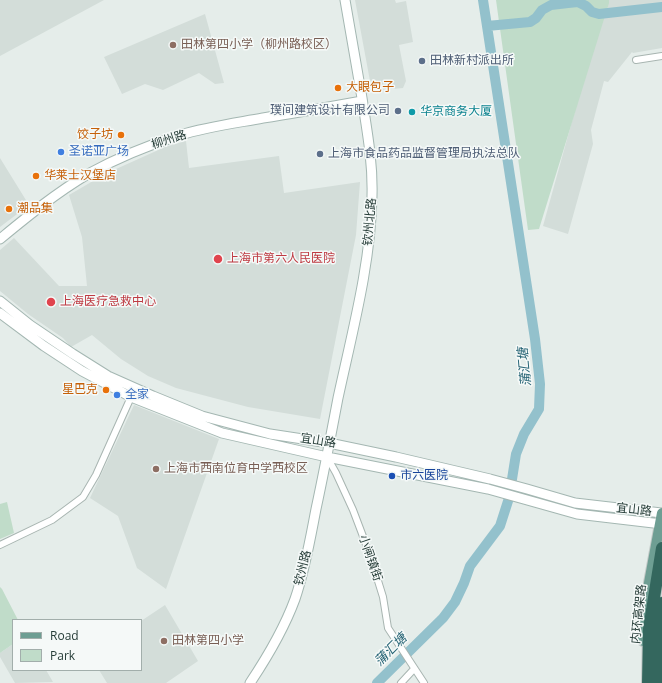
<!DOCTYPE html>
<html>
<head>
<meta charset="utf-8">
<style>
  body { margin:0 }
  #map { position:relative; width:662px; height:683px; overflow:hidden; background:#e5edea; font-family:"Open Sans",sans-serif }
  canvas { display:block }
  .legend { position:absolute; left:12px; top:619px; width:130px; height:52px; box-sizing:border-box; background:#f5f9f8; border:1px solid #a2aeab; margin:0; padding:5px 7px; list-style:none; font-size:12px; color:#263d38 }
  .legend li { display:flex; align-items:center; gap:8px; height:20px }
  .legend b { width:20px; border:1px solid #a2aeab }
</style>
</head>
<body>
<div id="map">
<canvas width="662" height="683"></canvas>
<ul class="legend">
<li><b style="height:5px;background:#6e9e93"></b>Road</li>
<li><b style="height:11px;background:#c0dcc9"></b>Park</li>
</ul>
</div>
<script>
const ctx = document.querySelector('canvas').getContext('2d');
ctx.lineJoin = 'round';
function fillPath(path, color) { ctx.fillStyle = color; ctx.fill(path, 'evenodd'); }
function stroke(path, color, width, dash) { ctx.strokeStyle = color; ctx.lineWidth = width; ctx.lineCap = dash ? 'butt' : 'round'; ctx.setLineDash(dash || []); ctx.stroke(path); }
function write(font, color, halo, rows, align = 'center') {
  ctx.font = font + ' "Open Sans","Noto Sans SC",sans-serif'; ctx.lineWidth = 3; ctx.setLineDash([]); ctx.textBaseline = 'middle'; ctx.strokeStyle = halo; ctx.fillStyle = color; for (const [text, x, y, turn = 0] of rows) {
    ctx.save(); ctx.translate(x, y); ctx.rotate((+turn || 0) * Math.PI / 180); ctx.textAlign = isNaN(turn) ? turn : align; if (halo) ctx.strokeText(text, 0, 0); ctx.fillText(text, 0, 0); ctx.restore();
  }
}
fillPath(new Path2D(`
  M0,0h104l-104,56z
  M355,0h40l1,3 10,-2 7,41 -14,3 7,36 -3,7 -22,2 -8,-4 -3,-5z
  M605,0h57v48l-29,5 -1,-1 -24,30 -4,-1 -13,49 2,14 -25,90 -25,-8 62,-224z
  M205,14l19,69 -9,1 -16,-11 -36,17 -18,-6 -23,10 -18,-37z
  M186,141l3,27 90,-12 5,37 76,-11 -4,53 -36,184 -72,-12 -72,-19 -28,-12 -27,-17 -29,-24 -21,12 -8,-9 -35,-24 -28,-23v-41l14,-12 45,48h28l-5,-49 -13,-42 36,-21 60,-27z
  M0,158l29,47 -29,22z
  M134,405l85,34 -53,150 -29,-21 -19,-52 -28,-18z
  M165,605l33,56 -32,22h-59l-8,-13h42v-49z
  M13,644v26h33l7,12 -38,1 -15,-26v-4z`), '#d3ddd9');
fillPath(new Path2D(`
  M496,0h113v3l-70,226 -11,1z
  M7,502l7,31 -14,6v-35z
  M0,587l2,2 16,31h-5v24l-13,9z`), '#c0dcc9');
stroke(new Path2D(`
  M487,26l43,-4 6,-4 6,-8 9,-5 17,-2 10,-1 8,4 6,6 7,2 63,-7
  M377,683l66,-65 12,-16 9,-19 6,-17 30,-40 9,-28 7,-44 8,-20 15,-25 1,-25 -5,-45 -52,-339`), '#93c1cc', 10);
const street = new Path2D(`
  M636,60l26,-4
  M327,457l9,16 17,37 11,29 10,29 9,29 5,31 36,55
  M0,545l52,-25 31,-23 13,-22 35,-78
  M401,683l13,-14`);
const secondary = new Path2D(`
  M0,239c28,-23 56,-46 88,-65 29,-16 61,-29 92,-39 27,-8 56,-12 83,-17 33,-5 66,-11 99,-17
  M0,301l30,24 43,29 35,22 45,20 49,20 68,18 59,9 67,14 94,22 37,10 48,14 87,10
  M0,313l44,33 38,25 49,26 91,36 105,24 161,32 89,25 85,10
  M250,683c18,-27 34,-54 45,-84 10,-29 15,-59 21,-90 8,-37 15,-74 22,-111 14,-65 33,-135 34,-202 1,-34 -5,-65 -10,-98 -6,-33 -11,-65 -17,-98`);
const primary = new Path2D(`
  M643,641v-26l19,-102`);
const highway = new Path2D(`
  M648,683l1,-54 13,-81
  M658,683l1,-61 3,-19`);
stroke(street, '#a8b5b1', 8);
stroke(secondary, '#a4b7b2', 11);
stroke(primary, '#c2c9c7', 12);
stroke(highway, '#c2c9c7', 14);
stroke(street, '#fff', 6);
stroke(secondary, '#fff', 9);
stroke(primary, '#6e9e93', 10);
stroke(highway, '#34675e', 12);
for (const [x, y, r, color] of [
  [173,45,4,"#8d6e63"],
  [422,61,4,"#5c6f8a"],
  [338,88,4,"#e8710a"],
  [398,111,4,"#5c6f8a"],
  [412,112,4,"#0f9aa8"],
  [121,135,4,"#e8710a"],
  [61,152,4,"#3f7fe0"],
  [320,154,4,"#5c6f8a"],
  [36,176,4,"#e8710a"],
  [9,209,4,"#e8710a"],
  [218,259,5,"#e0444e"],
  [51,302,5,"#e0444e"],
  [106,390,4,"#e8710a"],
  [117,395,4,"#3f7fe0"],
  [156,469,4,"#8d6e63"],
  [392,476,4,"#1a4fb4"],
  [164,641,4,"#8d6e63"]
]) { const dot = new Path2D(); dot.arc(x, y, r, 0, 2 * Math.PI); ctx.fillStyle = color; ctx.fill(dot); stroke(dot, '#f5f9f8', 1.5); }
write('12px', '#785e54', '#f5f9f8', [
  ["田林第四小学（柳州路校区）",181,45],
  ["上海市西南位育中学西校区",164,469],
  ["田林第四小学",172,641]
], 'left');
write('12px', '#4e5e75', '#f5f9f8', [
  ["田林新村派出所",430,61],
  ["璞间建筑设计有限公司",390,111,"right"],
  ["上海市食品药品监督管理局执法总队",328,154]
], 'left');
write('12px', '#c56008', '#f5f9f8', [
  ["大眼包子",346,88],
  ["饺子坊",113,135,"right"],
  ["华莱士汉堡店",44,176],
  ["潮品集",17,209],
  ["星巴克",98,390,"right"]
], 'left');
write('12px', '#0d838f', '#f5f9f8', [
  ["华京商务大厦",420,112]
], 'left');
write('12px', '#263d38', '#f5f9f8', [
  ["柳州路",169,140,-18],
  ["钦州北路",370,222,-85],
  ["宜山路",318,441,9],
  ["宜山路",634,510,6],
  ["小闸镇街",370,558,71],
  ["钦州路",303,568,-76],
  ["内环高架路",639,614,-84]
]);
write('12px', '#366cbe', '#f5f9f8', [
  ["圣诺亚广场",69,152],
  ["全家",125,395]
], 'left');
write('12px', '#be3a42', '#f5f9f8', [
  ["上海市第六人民医院",227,259],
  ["上海医疗急救中心",60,302]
], 'left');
write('12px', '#164399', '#f5f9f8', [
  ["市六医院",400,476]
], 'left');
write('italic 13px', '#256374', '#f5f9f8', [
  ["蒲汇塘",525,367,-95],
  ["蒲汇塘",391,650,-45]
]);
</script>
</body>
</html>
